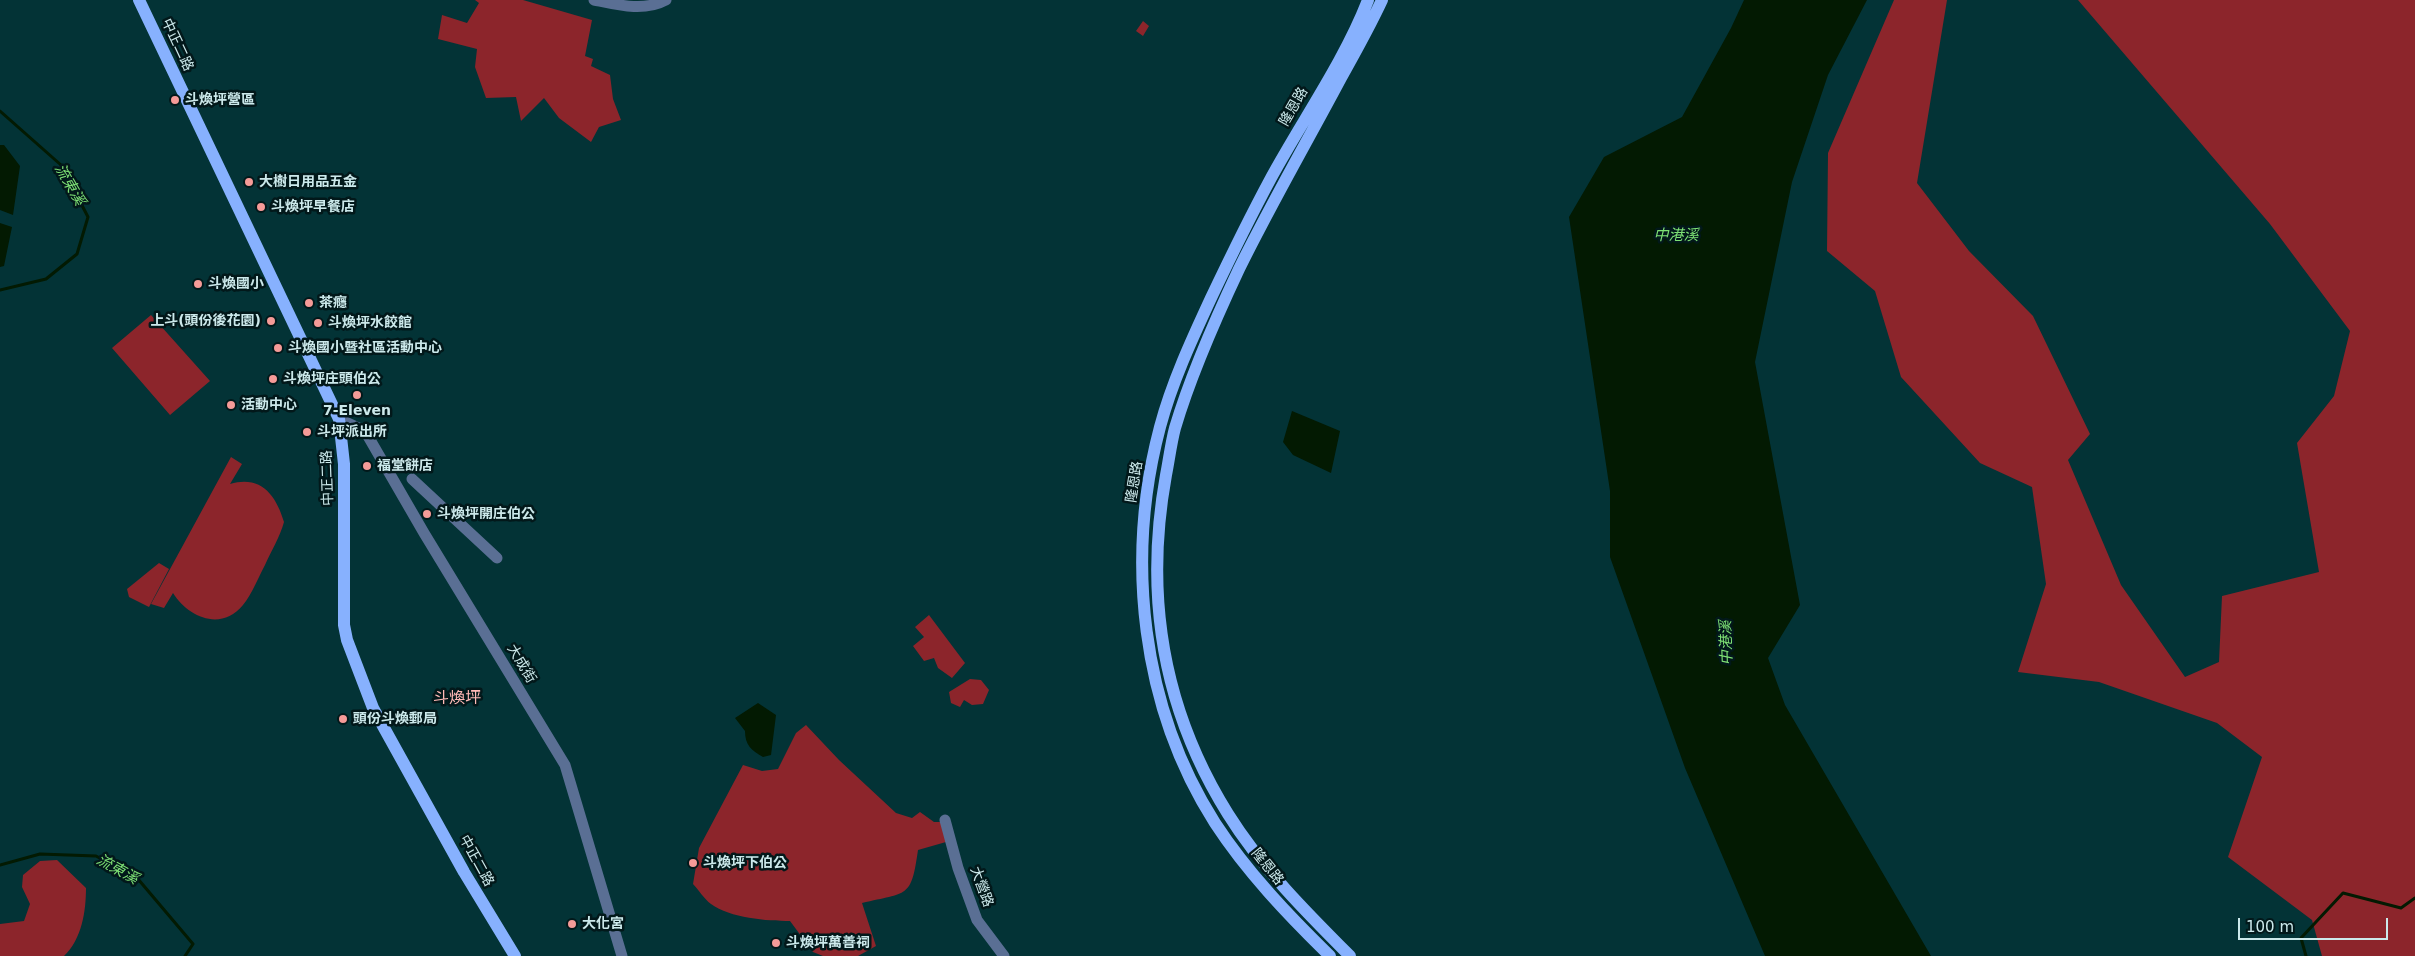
<!DOCTYPE html>
<html>
<head>
<meta charset="utf-8">
<style>
  body { margin:0 }
  #map { position:relative; width:2415px; height:956px; overflow:hidden; background:#033336; font-family:"DejaVu Sans",sans-serif }
  canvas { display:block }
  .scale { position:absolute; left:2238px; top:918px; width:150px; height:22px; box-sizing:border-box; border:2px solid #cce9eb; border-top:0; padding-left:6px; font-size:15px; line-height:18px; white-space:nowrap; color:#cce9eb; -webkit-text-stroke:4px #02181a; paint-order:stroke }
</style>
</head>
<body>
<div id="map">
<canvas width="2415" height="956"></canvas>
<div class="scale">100 m</div>
</div>
<script>
const ctx = document.querySelector('canvas').getContext('2d');
ctx.lineJoin = 'round';
function fillPath(path, color) { ctx.fillStyle = color; ctx.fill(path, 'evenodd'); }
function stroke(path, color, width, dash) { ctx.strokeStyle = color; ctx.lineWidth = width; ctx.lineCap = dash ? 'butt' : 'round'; ctx.setLineDash(dash || []); ctx.stroke(path); }
function write(font, color, halo, rows, align = 'center') {
  ctx.font = font + ' "DejaVu Sans","Noto Sans TC",sans-serif'; ctx.lineWidth = 5; ctx.setLineDash([]); ctx.textBaseline = 'middle'; ctx.strokeStyle = halo; ctx.fillStyle = color; for (const [text, x, y, turn = 0] of rows) {
    ctx.save(); ctx.translate(x, y); ctx.rotate((+turn || 0) * Math.PI / 180); ctx.textAlign = isNaN(turn) ? turn : align; if (halo) ctx.strokeText(text, 0, 0); ctx.fillText(text, 0, 0); ctx.restore();
  }
}
fillPath(new Path2D(`
  M475,0h48l69,20 -7,36 8,3 -2,7 19,9 3,24 8,21 -22,7 -8,15 -32,-24 -15,-20 -23,23 -5,-24 -30,1 -11,-31 2,-18 -39,-10 4,-24 25,8 12,-20z
  M1894,0h53l-30,183 52,68 64,65 57,118 -22,26 53,125 64,92 34,-15 3,-66 97,-24 -22,-129 37,-47 16,-65 -80,-107 -192,-224h337v956h-93l-10,-36 -84,-63 34,-100 -45,-34 -118,-41 -81,-10 28,-88 -14,-97 -52,-24 -79,-86 -26,-86 -48,-40 1,-98z
  M1143,21l6,5 -6,10 -7,-5z
  M151,315l59,66 -40,34 -58,-67z
  M231,457l11,7 -12,20c31,-9 46,11 54,38 -4,15 -13,29 -19,43 -7,13 -13,29 -22,40 -22,27 -55,12 -70,-12l-9,15 -13,-4z
  M159,563l10,6 -20,38 -20,-10 -2,-8z
  M929,615l36,48 -13,15 -14,-10 -4,-10 -10,3 -11,-15 11,-9 -9,-10z
  M970,679l11,1 8,10 -6,14 -11,1 -8,-5 -4,7 -9,-4 -2,-11z
  M806,725l33,35 57,53 16,5 8,-6 14,10h8l4,20 -28,8c-7,49 -10,42 -56,53l14,43 -18,10h-35l-10,-4 -23,-31c-23,0 -60,-3 -79,-17 -7,-5 -12,-14 -18,-20l6,-36 44,-83 19,6 16,-2 18,-36z
  M57,860l29,28c0,23 -4,51 -22,68h-64v-32l24,-3 6,-17 -8,-17 1,-12 17,-14z`), '#8c252b');
fillPath(new Path2D(`
  M1744,0h123l-39,75 -36,107 -37,180 45,243 -32,53 17,47 146,251h-166l-80,-188 -75,-211v-66l-41,-274 35,-60 78,-40 49,-89z
  M0,145h4l16,21 -7,49 -13,-5z
  M0,223l12,4 -8,39 -4,1z
  M1292,411l48,20 -9,42 -38,-18 -10,-13z
  M758,703l18,12 -5,40 -8,2c-12,-7 -18,-12 -18,-26l-10,-13z`), '#031a02');
stroke(new Path2D(`
  M0,111l61,54 27,52 -11,37 -31,25 -46,11
  M0,865l40,-11 56,2 42,23 55,65 -8,12
  M2306,956l-5,-18 42,-45 58,15 14,-10`), '#031a02', 3);
stroke(new Path2D(`
  M594,0c24,5 50,12 72,0
  M339,419l26,12 59,102 141,232 57,191
  M412,479l85,79
  M945,820l13,48 19,52 27,36`), '#5a6f94', 11);
stroke(new Path2D(`
  M139,0l200,419 5,45v161l3,15 26,68 91,164 51,84
  M1330,956c-42,-41 -83,-84 -115,-133 -74,-116 -90,-264 -55,-396 12,-45 32,-88 51,-129 19,-40 39,-81 60,-120 31,-57 74,-118 97,-178
  M1350,956c-44,-44 -89,-89 -122,-142 -65,-104 -84,-218 -62,-339 3,-15 5,-32 9,-47 16,-54 40,-108 64,-159 32,-65 69,-129 103,-193 14,-25 28,-50 40,-76`), '#87b1fe', 12);
for (const [x, y, r, color] of [
  [175,100,5,"#f59b98"],
  [249,182,5,"#f59b98"],
  [261,207,5,"#f59b98"],
  [198,284,5,"#f59b98"],
  [309,303,5,"#f59b98"],
  [271,321,5,"#f59b98"],
  [318,323,5,"#f59b98"],
  [278,348,5,"#f59b98"],
  [273,379,5,"#f59b98"],
  [357,395,5,"#f59b98"],
  [231,405,5,"#f59b98"],
  [307,432,5,"#f59b98"],
  [367,466,5,"#f59b98"],
  [427,514,5,"#f59b98"],
  [343,719,5,"#f59b98"],
  [693,863,5,"#f59b98"],
  [572,924,5,"#f59b98"],
  [776,943,5,"#f59b98"]
]) { const dot = new Path2D(); dot.arc(x, y, r, 0, 2 * Math.PI); ctx.fillStyle = color; ctx.fill(dot); stroke(dot, '#02181a', 2); }
write('14px', '#cce9eb', '#02181a', [
  ["中正二路",177,45,65],
  ["隆恩路",1294,107,-60],
  ["中正二路",328,478,-92],
  ["隆恩路",1135,482,-81],
  ["大成街",521,664,59],
  ["中正二路",476,861,61],
  ["隆恩路",1267,867,51],
  ["大營路",981,887,70]
]);
write('bold 14px', '#cce9eb', '#02181a', [
  ["斗煥坪營區",185,100],
  ["大樹日用品五金",259,182],
  ["斗煥坪早餐店",271,207],
  ["斗煥國小",208,284],
  ["茶癮",319,303],
  ["上斗(頭份後花園)",261,321,"right"],
  ["斗煥坪水餃館",328,323],
  ["斗煥國小暨社區活動中心",288,348],
  ["斗煥坪庄頭伯公",283,379],
  ["活動中心",241,405],
  ["7-Eleven",357,411,"center"],
  ["斗坪派出所",317,432],
  ["福堂餅店",377,466],
  ["斗煥坪開庄伯公",437,514],
  ["頭份斗煥郵局",353,719],
  ["斗煥坪下伯公",703,863],
  ["大化宮",582,924],
  ["斗煥坪萬善祠",786,943]
], 'left');
write('italic 15px', '#7ee175', '#02181a', [
  ["流東溪",69,185,60],
  ["中港溪",1676,236],
  ["中港溪",1727,643,-92],
  ["流東溪",117,870,29]
]);
write('16px', '#ffbab7', '#02181a', [
  ["斗煥坪",457,699]
]);
</script>
</body>
</html>
